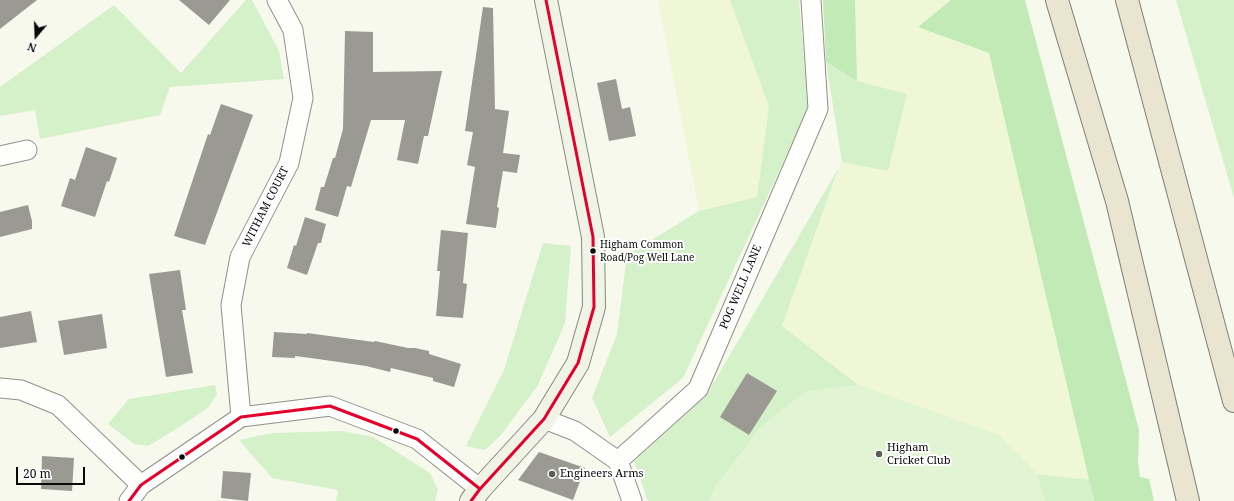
<!DOCTYPE html>
<html>
<head>
<meta charset="utf-8">
<style>
  body { margin:0 }
  #map { position:relative; width:1234px; height:501px; overflow:hidden; background:#f7f9ec; font-family:"Noto Serif",serif }
  canvas { display:block }
  .north { position:absolute; left:16px; top:16px; width:40px; height:40px; -webkit-text-stroke:3px #fff; paint-order:stroke; rotate:199deg; font-size:11px; font-weight:700; line-height:16px; text-align:center; color:#090909 }
  .north::after { content:''; display:block; margin:auto; width:14px; height:18px; background:#090909; clip-path:polygon(50% 0,100% 100%,50% 72%,0 100%) }
  .scale { position:absolute; left:16px; top:467px; width:69px; height:18px; box-sizing:border-box; border:2px solid #090909; border-top:0; padding-left:5px; font-size:12px; line-height:14px; white-space:nowrap; color:#090909; -webkit-text-stroke:3px #fff; paint-order:stroke }
</style>
</head>
<body>
<div id="map">
<canvas width="1234" height="501"></canvas>
<div class="north">N</div>
<div class="scale">20 m</div>
</div>
<script>
const ctx = document.querySelector('canvas').getContext('2d');
ctx.lineJoin = 'round';
function fillPath(path, color) { ctx.fillStyle = color; ctx.fill(path, 'evenodd'); }
function stroke(path, color, width, dash) { ctx.strokeStyle = color; ctx.lineWidth = width; ctx.lineCap = dash ? 'butt' : 'round'; ctx.setLineDash(dash || []); ctx.stroke(path); }
function write(font, color, halo, rows, align = 'center') {
  ctx.font = font + ' "Noto Serif",serif'; ctx.lineWidth = 4; ctx.setLineDash([]); ctx.textBaseline = 'middle'; ctx.strokeStyle = halo; ctx.fillStyle = color; for (const [text, x, y, turn = 0] of rows) {
    ctx.save(); ctx.translate(x, y); ctx.rotate((+turn || 0) * Math.PI / 180); ctx.textAlign = isNaN(turn) ? turn : align; if (halo) ctx.strokeText(text, 0, 0); ctx.fillText(text, 0, 0); ctx.restore();
  }
}
fillPath(new Path2D(`
  M658,0h72l39,107 -12,90 -58,14z
  M855,0h96l-33,27 71,26 100,427 -52,-6 -38,-39 -142,-50 -75,-59 60,-164 65,-68 -50,-13z`), '#eff7d7');
fillPath(new Path2D(`
  M246,0h6l27,51 5,28 -114,8 -10,28 -120,24 -5,-29 -35,6v-29l114,-82 67,68z
  M730,0h69l9,109 -125,269 -73,59 -18,-39 25,-64 10,-79 72,-44 58,-14 12,-90z
  M1176,0h58v198z
  M826,62l31,19 50,13 -19,77 -47,-9 -59,164 76,59 141,50 38,39 52,6 5,21h-446l-14,-40 72,-65 136,-234z
  M543,243l28,3 -6,77 -27,62 -37,50 -16,15 -19,-4 38,-76z
  M215,385l2,9 -9,14 -35,23 -25,15 -14,-2 -26,-20 21,-25z
  M342,431l31,6 57,36 8,17 -3,11h-99l2,-11 -66,-12 -33,-38 33,-7z`), '#d4f1ca');
fillPath(new Path2D(`
  M823,0h32l2,81 -31,-19z
  M951,0h74l114,430 -1,31 2,16 9,2 5,22h-60l-105,-448 -71,-26z`), '#c1eab7');
fillPath(new Path2D(`
  M857,385l142,50 38,39 8,27h-336l7,-16 45,-59 45,-35z`), '#e1f5d4');
fillPath(new Path2D(`
  M0,0h37l-37,29z
  M179,0h51l-21,25z
  M483,7l10,1 2,101 14,2 -6,42 17,2 -3,18 -14,-2 -6,36 2,1 -3,20 -30,-4 9,-57 -8,-2 6,-33 -8,-1z
  M345,31l28,1v40l69,-1 -14,65h-4l-6,28 -21,-4 8,-40h-34l-20,67 -4,-1 -9,31 -23,-7 6,-23h3l9,-29h2l8,-29z
  M616,79l6,30 8,-2 6,29 -27,5 -12,-58z
  M221,104l32,11 -48,130 -31,-9 34,-102 2,1z
  M86,147l31,11 -8,24 -2,-1 -12,36 -34,-11 9,-28 5,2z
  M28,205l4,16v8l-32,8v-25z
  M305,217l21,7 -5,19h-3l-11,32 -20,-7 7,-23 2,1z
  M441,230l27,3 -5,50 4,1 -4,34 -27,-2 4,-45h-3z
  M180,270l6,40h-4l11,63 -27,4 -17,-103z
  M31,311l6,31 -37,6v-31z
  M102,314l5,34 -43,7 -6,-34z
  M274,332l33,2v-1l67,9 1,-1 33,7h7l14,3v3l32,10 -7,23 -21,-6v-3l-42,-10 -1,4 -24,-6 -48,-7 -23,-3v2l-23,-1z
  M747,373l30,18 -28,44 -29,-18z
  M539,452l46,16 -12,32 -55,-20z
  M42,456l32,2 -2,33 -31,-2z
  M223,471l28,2 -3,28 -27,-3z`), '#9a9a93');
const street = new Path2D(`
  M0,156l27,-6
  M0,388l21,2 37,15 83,80
  M241,417l-10,-112 9,-48 49,-94 14,-65 -10,-68 -16,-30
  M544,419l31,12 43,30 80,-72 120,-280 -7,-109
  M618,461l14,40
  M129,501l12,-16 100,-68 89,-11 87,33 63,50`);
const secondary = new Path2D(`
  M471,501l9,-12 64,-70 34,-56 16,-56 -1,-70 -47,-237`);
const highway = new Path2D(`
  M1057,0l60,201 71,300
  M1127,0l107,401`);
stroke(street, '#90918b', 21);
stroke(secondary, '#878882', 24);
stroke(highway, '#7d7e78', 24);
stroke(street, '#fefefc', 19);
stroke(secondary, '#f0f4e6', 22);
stroke(highway, '#e9e5d1', 22);
stroke(new Path2D(`
  M129,501l12,-16 100,-68 89,-11 87,33 63,50
  M471,501l9,-12 64,-70 34,-56 16,-56 -1,-70 -47,-237`), '#e4002b', 3);
for (const [x, y, r, color] of [
  [593,251,3.5,"#090909"],
  [396,431,3.5,"#090909"],
  [879,454,4,"#5c5d58"],
  [182,457,3.5,"#090909"],
  [552,474,4,"#5c5d58"]
]) { const dot = new Path2D(); dot.arc(x, y, r, 0, 2 * Math.PI); ctx.fillStyle = color; ctx.fill(dot); stroke(dot, '#fff', 1.5); }
write('10px', '#090909', '#fff', [
  ["Higham Common",600,245],
  ["Road/Pog Well Lane",600,258]
], 'left');
write('11px', '#090909', '#fff', [
  ["WITHAM COURT",266,207,-63],
  ["POG WELL LANE",741,287,-67]
]);
write('11px', '#090909', '#fff', [
  ["Higham",887,448],
  ["Cricket Club",887,461],
  ["Engineers Arms",560,474]
], 'left');
</script>
</body>
</html>
